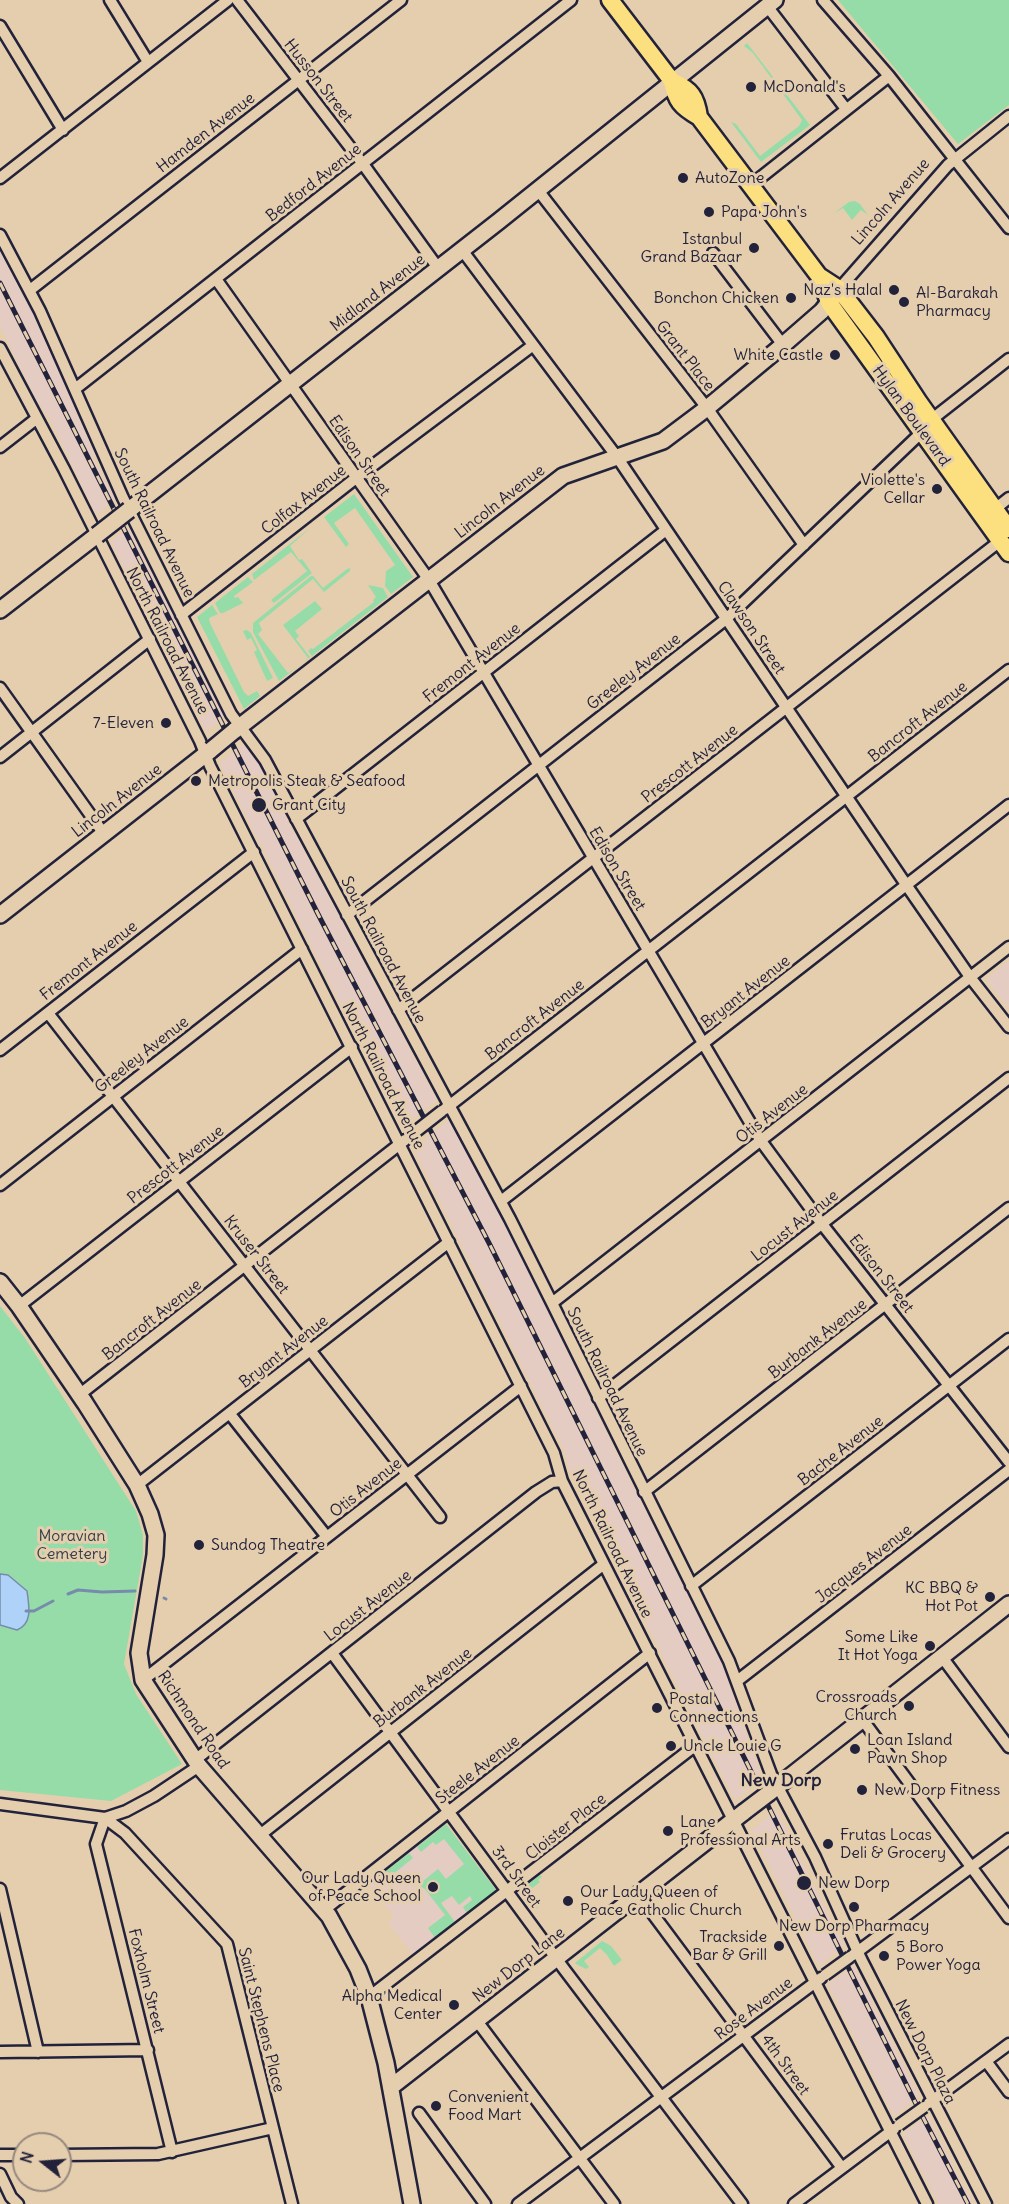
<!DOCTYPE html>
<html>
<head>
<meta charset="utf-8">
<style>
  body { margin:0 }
  #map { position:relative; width:1009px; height:2204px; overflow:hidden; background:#e5ceae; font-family:Delius,sans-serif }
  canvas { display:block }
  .north { position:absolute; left:12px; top:2132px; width:60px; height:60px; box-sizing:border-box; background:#e5ceae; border:2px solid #978980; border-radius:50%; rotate:287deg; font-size:16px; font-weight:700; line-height:24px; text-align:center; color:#22223b }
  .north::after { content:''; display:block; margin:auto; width:21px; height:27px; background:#22223b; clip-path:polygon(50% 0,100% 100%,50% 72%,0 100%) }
</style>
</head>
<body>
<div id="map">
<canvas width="1009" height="2204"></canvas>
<div class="north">N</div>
</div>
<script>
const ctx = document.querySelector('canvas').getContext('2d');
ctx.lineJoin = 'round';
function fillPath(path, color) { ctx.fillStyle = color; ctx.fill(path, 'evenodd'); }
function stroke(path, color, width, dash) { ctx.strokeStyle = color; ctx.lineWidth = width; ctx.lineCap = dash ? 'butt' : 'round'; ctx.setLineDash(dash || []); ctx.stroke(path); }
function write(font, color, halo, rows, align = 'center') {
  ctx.font = font + ' Delius,sans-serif'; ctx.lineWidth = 6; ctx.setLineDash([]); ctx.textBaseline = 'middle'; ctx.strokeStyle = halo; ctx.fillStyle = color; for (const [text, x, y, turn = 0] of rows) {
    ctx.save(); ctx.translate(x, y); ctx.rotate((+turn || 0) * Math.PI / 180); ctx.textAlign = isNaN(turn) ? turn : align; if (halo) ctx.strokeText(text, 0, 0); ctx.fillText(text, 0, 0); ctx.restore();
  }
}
fillPath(new Path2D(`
  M0,251l31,57 64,146 -3,2 23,43 -19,16 -46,-96 -13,-18 -37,-75z
  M129,528l95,189 -18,14 -95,-190z
  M244,744l14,17 33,66 1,4 4,4 141,265 -35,27 -138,-276 1,-4 -2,-3h-3l-40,-81z
  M1009,961v47l-23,-29z
  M449,1120l65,122 100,206 109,218 39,113 -27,21 -165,-328 -6,-22 -150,-301z
  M776,1810l68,136 -25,20 -67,-136z
  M446,1824l50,66 -83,65 -25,-33 6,-5 -25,-33z
  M854,1966l65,130 -25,20 -66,-132z
  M928,2116l33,66 13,22h-35l-24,-47 -12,-23z`), '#e5ccc3');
fillPath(new Path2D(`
  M838,0h171v105l-51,39z
  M747,43l63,82 -49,37 -30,-40 5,2 24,32 39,-30 3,-6 -49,-67 -9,-7z
  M855,201l5,3 8,11 -7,-5 -9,10 -9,-12 -9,5 15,-11z
  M354,494l59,83 -22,17 -6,-8 1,-15 9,-6 -40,-57 -21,15 15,21 -3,3 -22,-30z
  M310,528l-20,18 9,14 3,-1 10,14 -38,30 -3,-3 36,-29 -16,-19 -37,28 -2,-6z
  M350,568v3l-26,21 -11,-13 -54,44 3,7 -4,4 30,39 8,-5 -17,13 -26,-49v-9l58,-47h2l10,12 24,-19z
  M248,577l5,5 -19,14 1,2 3,-1 5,6 -20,10h-3l-5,-10z
  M368,585l15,3 5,9 -76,59 -4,-5 3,-3 2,1 61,-47 -1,-2 3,-3z
  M315,601l7,8 -27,22 4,5 -3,3 14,18 -8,7 6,-6 -25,-33z
  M212,605l6,9 -9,4 1,5 34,69 4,4 9,-5 3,5 -16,13 -47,-92z
  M247,630l4,3 22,45 -6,3 -13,-29 3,-2 -6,-12 -4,2 -4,-9z
  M0,1306l25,32 111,173 7,24v20l-19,109 12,30 46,70 -71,37 -111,-11z
  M446,1824l50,66 -29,23 -4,-6 9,-7 -2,-4 -11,9 -7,-9 -11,7 14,19 -20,16 -7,-10 17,-13 -21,-27 -3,1 -3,-4 20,-16 8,10 18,-15 -20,-25 -8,6 -3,-3 -12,10 -4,-5z
  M409,1853l4,5 -32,26 -5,-5z
  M540,1875l2,2 -4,3 2,2 -9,7 6,8 -3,2 5,8 -4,3 -15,-20z
  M602,1941l9,5 11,14 -8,6 -7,-11 -7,-7 -16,13 5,6 -3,2 -10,-5 -1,-1z`), '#96dca8');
const water = new Path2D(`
  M0,1574l8,1 19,16c2,15 6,32 -10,39l-17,-5z`);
fillPath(water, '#afd3f8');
stroke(water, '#778cac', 1.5);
stroke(new Path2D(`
  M68,1594l10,-4 24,2 33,-1
  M164,1598l2,1
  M26,1611h8l19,-10`), '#778cac', 3);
const street = new Path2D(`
  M110,0l38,62
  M237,0l126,164 75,104
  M823,0l66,76 120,152
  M767,6l79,103
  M0,26l63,104
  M0,178l228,-178
  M751,185l138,-109
  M537,189l170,219 97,137
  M0,235l40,76 83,187 108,216 34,46 245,459 42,84 177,358 42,113 44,83 46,102 125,245
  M462,250l155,207 290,429 63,91 39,50
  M713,253l70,92
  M216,279l213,301 332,561 61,83 187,238
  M839,289l109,-124 61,-49
  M30,290l371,-290
  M0,348l64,121 136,272 10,25 344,687 8,28 365,723
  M75,389l496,-389
  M931,420l78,-61
  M0,447l36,-28
  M995,509l14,-11
  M181,615l175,-137 176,-132
  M0,688l104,146
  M0,757l150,-118
  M296,819l370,-289
  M347,915l379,-296 196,-187
  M398,1010l602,-469
  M48,1013l392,504
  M0,1050l254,-198
  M445,1109l564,-439
  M0,1185l302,-236
  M501,1201l508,-396
  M552,1303l457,-356
  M19,1306l333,-259
  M79,1395l326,-255
  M598,1398l411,-320
  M230,1414l97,123
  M137,1485l312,-243
  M644,1492l365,-284
  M691,1586l318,-247
  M332,1653l232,316 178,235
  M942,1657l67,90
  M143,1680l378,-294
  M737,1681l272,-211
  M862,1719l147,199
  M195,1760l341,-268 16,-10 10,-1
  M0,1804l105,14 21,-7 28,-15 45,-30
  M260,1835l344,-271
  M0,1889l38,163
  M638,1894l204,274
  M324,1910l326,-257
  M853,1955l156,-116
  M369,1997l327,-252
  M477,2021l137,183
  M0,2052l148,-2
  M986,2061l23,31
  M929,2103l80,-59
  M419,2113l66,91
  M172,2152l-76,-308 9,-26 20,15 102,111 65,260
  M0,2155h24
  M60,2155l98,-1 115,-26
  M0,2174l11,23 7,7
  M518,2204l303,-226
  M794,2204l100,-75`);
const secondary = new Path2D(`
  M129,510l370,-289 276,-221
  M0,610l97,-75
  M234,731l329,-255 100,-35 44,-33 76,-63 39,-34 14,-18
  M0,915l211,-165
  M0,1282l19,24 66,97 52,82 13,29 6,21 -1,20 -16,98 4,27 56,86 130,150 29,53 11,28 17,66 26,141
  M769,1793l240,-189
  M391,2087l353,-275`);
const primary = new Path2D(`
  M610,0l62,81c4,20 9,26 27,36l120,159 10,26 6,9 174,242
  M672,81c19,9 24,15 27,36
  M819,276l20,13 37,48 42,64 91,128`);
stroke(street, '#22223b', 15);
stroke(secondary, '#22223b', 20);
stroke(primary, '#22223b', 21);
stroke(street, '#e5ceae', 10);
stroke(secondary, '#e5ceae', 15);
stroke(primary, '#fce080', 16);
const rail = new Path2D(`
  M0,283l319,633 171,329 424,855 54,104`);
stroke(rail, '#22223b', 5);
stroke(rail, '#e5ceae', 3, [9]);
const streetBridge = new Path2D(`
  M410,1136l32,-25
  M825,1975l25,-18
  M899,2125l25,-18`);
const secondaryBridge = new Path2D(`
  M97,535l32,-25
  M211,750l23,-19
  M744,1812l25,-19`);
stroke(streetBridge, '#22223b', 15, []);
stroke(secondaryBridge, '#22223b', 20, []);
stroke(streetBridge, '#e5ceae', 10);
stroke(secondaryBridge, '#e5ceae', 15);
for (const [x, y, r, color] of [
  [751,87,6,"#22223b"],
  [683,178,6,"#22223b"],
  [709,212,6,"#22223b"],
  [754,248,6,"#22223b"],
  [894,290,6,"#22223b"],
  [791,298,6,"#22223b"],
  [904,302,6,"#22223b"],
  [835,355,6,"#22223b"],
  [937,489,6,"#22223b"],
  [166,723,6,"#22223b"],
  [196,781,6,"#22223b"],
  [259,805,8,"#22223b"],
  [199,1545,6,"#22223b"],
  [990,1597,6,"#22223b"],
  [930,1646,6,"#22223b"],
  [909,1706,6,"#22223b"],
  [657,1708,6,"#22223b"],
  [671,1746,6,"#22223b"],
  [855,1749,6,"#22223b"],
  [862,1790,6,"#22223b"],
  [668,1831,6,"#22223b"],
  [828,1844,6,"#22223b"],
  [804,1883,8,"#22223b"],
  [433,1887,6,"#22223b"],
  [568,1901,6,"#22223b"],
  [854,1907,6,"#22223b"],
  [779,1946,6,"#22223b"],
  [884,1956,6,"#22223b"],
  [454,2005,6,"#22223b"],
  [436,2106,6,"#22223b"]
]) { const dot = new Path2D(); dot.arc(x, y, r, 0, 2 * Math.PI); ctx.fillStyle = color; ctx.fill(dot); stroke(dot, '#e5ceae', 2); }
write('16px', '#22223b', '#e5ceae', [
  ["Husson Street",318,81,52],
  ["Hamden Avenue",206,133,-38],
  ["Bedford Avenue",314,183,-38],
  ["Lincoln Avenue",891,202,-49],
  ["Midland Avenue",378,293,-38],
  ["Grant Place",685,356,52],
  ["Hylan Boulevard",911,416,54],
  ["Edison Street",359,456,55],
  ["Colfax Avenue",304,500,-38],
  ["Lincoln Avenue",500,502,-38],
  ["South Railroad Avenue",154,523,64],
  ["Clawson Street",751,628,56],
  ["North Railroad Avenue",167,641,63],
  ["Fremont Avenue",472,663,-38],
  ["Greeley Avenue",634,672,-38],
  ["Bancroft Avenue",918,722,-38],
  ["Prescott Avenue",690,764,-38],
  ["Lincoln Avenue",117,801,-38],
  ["Edison Street",617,869,59],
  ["South Railroad Avenue",383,950,62],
  ["Fremont Avenue",89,961,-38],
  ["Bryant Avenue",746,992,-38],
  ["Bancroft Avenue",535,1020,-38],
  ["Greeley Avenue",142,1055,-38],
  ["North Railroad Avenue",383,1076,63],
  ["Otis Avenue",772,1114,-38],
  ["Prescott Avenue",176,1165,-38],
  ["Locust Avenue",795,1226,-38],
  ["Kruser Street",256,1255,52],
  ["Edison Street",881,1274,52],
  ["Bancroft Avenue",152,1320,-38],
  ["Burbank Avenue",818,1339,-38],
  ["Bryant Avenue",284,1352,-38],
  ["South Railroad Avenue",607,1382,64],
  ["Bache Avenue",841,1451,-38],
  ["Otis Avenue",366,1488,-38],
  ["North Railroad Avenue",612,1544,64],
  ["Jacques Avenue",864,1564,-38],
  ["Locust Avenue",368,1606,-38],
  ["Burbank Avenue",423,1688,-38],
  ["Richmond Road",193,1720,56],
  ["Steele Avenue",478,1770,-38],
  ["Cloister Place",566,1827,-38],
  ["3rd Street",516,1877,54],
  ["New Dorp Lane",519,1965,-38],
  ["Foxholm Street",146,1981,76],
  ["Rose Avenue",754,2009,-37],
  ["Saint Stephens Place",261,2020,76],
  ["New Dorp Plaza",925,2052,63],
  ["4th Street",785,2065,54]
]);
write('16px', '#22223b', '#e5ceae', [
  ["McDonald's",763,87],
  ["AutoZone",695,178],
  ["Papa John's",721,212],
  ["Istanbul",742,239,"right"],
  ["Grand Bazaar",742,257,"right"],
  ["Naz's Halal",882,290,"right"],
  ["Al-Barakah",916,293],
  ["Pharmacy",916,311],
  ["Bonchon Chicken",779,298,"right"],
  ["White Castle",823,355,"right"],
  ["Violette's",925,480,"right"],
  ["Cellar",925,498,"right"],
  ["7-Eleven",154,723,"right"],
  ["Metropolis Steak & Seafood",208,781],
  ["Grant City",272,805],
  ["Sundog Theatre",211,1545],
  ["KC BBQ &",978,1588,"right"],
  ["Hot Pot",978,1606,"right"],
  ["Some Like",918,1637,"right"],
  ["It Hot Yoga",918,1655,"right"],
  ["Crossroads",897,1697,"right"],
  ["Church",897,1715,"right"],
  ["Postal",669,1699],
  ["Connections",669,1717],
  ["Loan Island",867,1740],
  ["Pawn Shop",867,1758],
  ["Uncle Louie G",683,1746],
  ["New Dorp Fitness",874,1790],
  ["Lane",680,1822],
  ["Professional Arts",680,1840],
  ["Frutas Locas",840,1835],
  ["Deli & Grocery",840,1853],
  ["Our Lady Queen",421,1878,"right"],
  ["of Peace School",421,1896,"right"],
  ["New Dorp",818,1883],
  ["Our Lady Queen of",580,1892],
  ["Peace Catholic Church",580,1910],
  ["New Dorp Pharmacy",854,1926,"center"],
  ["Trackside",767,1937,"right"],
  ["Bar & Grill",767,1955,"right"],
  ["5 Boro",896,1947],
  ["Power Yoga",896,1965],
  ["Alpha Medical",442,1996,"right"],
  ["Center",442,2014,"right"],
  ["Convenient",448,2097],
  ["Food Mart",448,2115]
], 'left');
write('16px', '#333e4b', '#e5ceae', [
  ["Moravian",72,1536],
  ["Cemetery",72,1554]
]);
write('bold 18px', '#22223b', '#e5ceae', [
  ["New Dorp",781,1781]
]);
</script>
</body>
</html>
